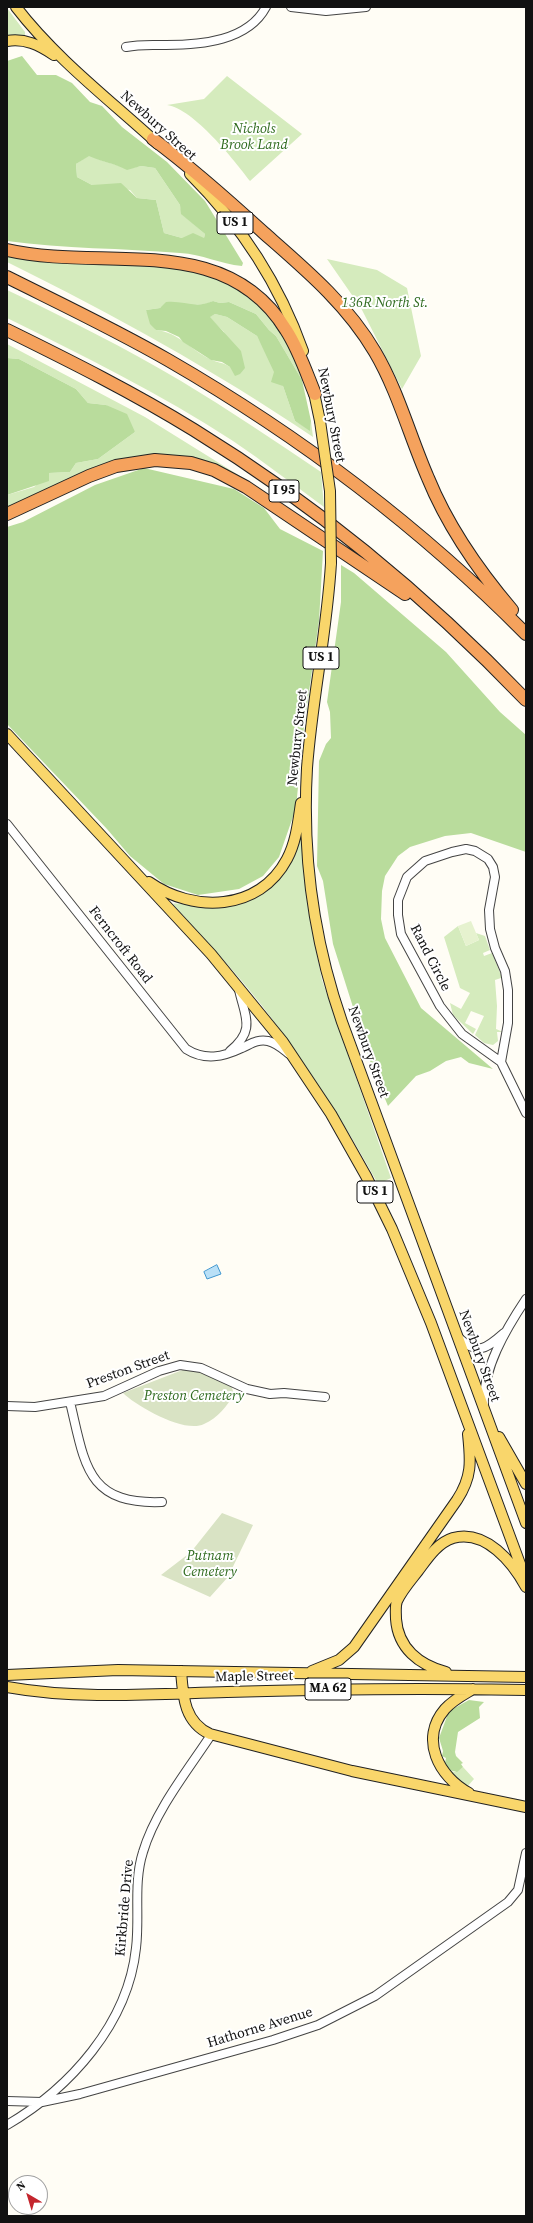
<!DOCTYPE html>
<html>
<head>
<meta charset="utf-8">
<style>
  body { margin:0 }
  #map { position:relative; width:533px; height:2223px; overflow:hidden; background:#fffdf5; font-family:"Source Serif 4",serif }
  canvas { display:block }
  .frame { position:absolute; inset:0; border:8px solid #111; pointer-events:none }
  .north { position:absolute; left:8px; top:2175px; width:40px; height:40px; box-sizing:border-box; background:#fff; border:1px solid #a0a0a0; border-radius:50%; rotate:322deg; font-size:11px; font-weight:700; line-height:16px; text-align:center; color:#111 }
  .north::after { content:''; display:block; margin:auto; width:14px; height:18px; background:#c4262e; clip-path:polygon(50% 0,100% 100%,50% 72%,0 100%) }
</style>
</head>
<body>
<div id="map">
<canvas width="533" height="2223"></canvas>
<div class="frame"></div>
<div class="north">N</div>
</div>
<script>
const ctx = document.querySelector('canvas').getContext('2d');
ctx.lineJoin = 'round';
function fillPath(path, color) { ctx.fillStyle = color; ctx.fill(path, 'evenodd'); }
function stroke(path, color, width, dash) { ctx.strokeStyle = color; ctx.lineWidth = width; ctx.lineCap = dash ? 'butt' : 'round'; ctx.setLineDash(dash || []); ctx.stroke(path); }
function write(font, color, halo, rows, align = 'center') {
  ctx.font = font + ' "Source Serif 4",serif'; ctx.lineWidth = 4; ctx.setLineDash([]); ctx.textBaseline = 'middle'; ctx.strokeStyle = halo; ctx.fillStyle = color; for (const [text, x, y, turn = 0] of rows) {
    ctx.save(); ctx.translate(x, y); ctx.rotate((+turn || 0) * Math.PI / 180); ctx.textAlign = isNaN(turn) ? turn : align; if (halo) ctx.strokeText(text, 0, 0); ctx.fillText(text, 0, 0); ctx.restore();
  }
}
fillPath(new Path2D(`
  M7,8l18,24v3l-18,1z
  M227,76l75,58 -52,47c-16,-21 -56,-72 -83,-76l37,-6z
  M89,155c13,7 25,8 38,14l14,-3 14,2 25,37 2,9 23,20 -1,4h-22l-18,-5 -8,-33 -19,-2 -7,-8 -38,-5 -15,-8 -1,-13z
  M7,254l166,13 50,13 29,19 14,12 21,29 10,24 5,16 -26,-44 -7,-6 -13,-16 -27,-12 -9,1 -7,-2 -7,3 -18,1 -17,-3 -11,6 -14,2 10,20c22,2 35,20 54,29 7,4 13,3 20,8l-6,-35 -15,-15 6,-3 12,3 30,19 26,50 12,35 15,9 1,-9 2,16c-99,-67 -199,-122 -306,-175z
  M327,259l50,11 30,18 14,68 -19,33 -41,-81z
  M7,290c59,28 118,58 174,91 48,29 94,60 140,91l3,35c-30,-22 -60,-45 -91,-66 -72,-47 -149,-85 -226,-123z
  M7,344l138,73 95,59 -2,2c-22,-9 -45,-21 -69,-23 -49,-4 -117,34 -162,54v-14l27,-8 15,-14 21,-1 6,-9 22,-4 37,-27 -29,-27 -18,-2 -12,-14 -57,-30 -12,-1z
  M301,838l7,71 14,71 69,198 -13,6c-34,-62 -72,-121 -115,-177 -28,-36 -60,-69 -90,-103 5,-2 26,4 34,4 19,1 35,-5 52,-13z
  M458,926l8,20 13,-6 -3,-7 9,3 5,14 -7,3 1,3 8,-3 9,22v3l-6,2 2,26 -1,23 7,3h-6l1,9 -5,4 -9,-2 -9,-8 9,-19 -13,-5 -6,12 11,6 -3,5 -20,-19 -3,-12 11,6 9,-16 -10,-5 -16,-51z
  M463,1767l11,12 -7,8 -17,-16 5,1z`), '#d5ebbd');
fillPath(new Path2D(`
  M22,56l15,19h19l16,8 18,19 12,4 20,21 45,35 38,39 38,62 -1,3c-22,-2 -40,-12 -62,-13 -58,-5 -116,-4 -173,-12v-180zM89,156c13,6 25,7 38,14l14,-4 14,2 25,37 1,9 24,20 -1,4 -11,-5 -11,5 -18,-5 -8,-33 -19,-2 -16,-15 -29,2 -15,-8 -1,-13z
  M213,301l7,2 9,-1 27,12 13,16 7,6 26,44 9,41 -1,10 -15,-10 -12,-35 -12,-4 3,-10 -17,-36 -30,-19 -12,-3 -5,3 31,34 4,17 -5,6 -5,2 -5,-9 -8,-5 -11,-2 -28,-18 -4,-5 -13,-6 -10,-1 -6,-6 -4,-14 14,-2 6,-6c17,-2 29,7 47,-1z
  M7,358l12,1 57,30 12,14 18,2 21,9 8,18 -37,27 -22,4 -6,9 -21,1v8l-42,14z
  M144,468l90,21 30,19 16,21 43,22 -4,70 -16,113 -7,74 -17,49 -16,19 -24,13 -41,6 -34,-11 -34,-28 -23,-27 -100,-105v-197l16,-5 72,-37z
  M341,565l13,8 92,79 54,60 26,23v117l-55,-19 -26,3 -35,11 -12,9 -13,20 -3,15 -1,28 4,19 36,70 72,61 -24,-6 -8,-6 -15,4 -16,10 -14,5 -28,30 -16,-39 -39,-123 -10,-63 -6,-15 2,-105 7,-17 5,-6 -1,-26 -3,-10 14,-100z
  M469,1700l15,2 -5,5 1,11 -22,14 -3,20 1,4 7,7 -2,1 2,3 -6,5 -12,-3 3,-2 -3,-4 1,-5 -4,-2 1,-5 -4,-13 10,-27z`), '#b9dc9c');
fillPath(new Path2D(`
  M198,1364l33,21 3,9c-7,12 -16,24 -30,30 -19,10 -68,-18 -81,-31z
  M222,1513l31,12 -25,52 -18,20 -49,-22 30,-23z`), '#d9e3c4');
fillPath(new Path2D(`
  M471,921l8,19 -13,6 -8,-20z`), '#e6f2cf');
const water = new Path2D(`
  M217,1265l4,9 -14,5 -3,-7z`);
fillPath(water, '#b9e0f7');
stroke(water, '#3f96cf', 1);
const minor = new Path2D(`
  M291,7l35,4 40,-4
  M126,47c14,-3 25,-2 40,-2 35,0 82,-4 100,-38
  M7,824l179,225c19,12 37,8 56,-1 9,-4 15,-9 26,-7 9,2 15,8 21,13
  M230,1051c26,-21 15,-34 9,-61
  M501,1062l7,-39v-33l-3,-19 -10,-23 -5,-19 -1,-19 6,-33 -2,-10 -5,-8 -13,-8 -9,-2 -14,3 -27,9 -18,16 -9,23v15l3,19 39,72 22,28 39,28 25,51
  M459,1338c19,18 28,10 45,-5
  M70,1402c15,62 16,103 92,100
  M7,1406l28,1 69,-11 55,-25 21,-6 21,3 46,21 23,5 14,-1 41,4
  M484,1406c-2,-37 22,-77 42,-107
  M7,2101l35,1 38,-8 193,-54 45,-15 57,-29 133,-94 10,-12 8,-37
  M7,2125c63,-37 121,-101 129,-177 4,-32 -3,-65 7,-96 12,-41 45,-82 68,-117`);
const major = new Path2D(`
  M16,7c40,52 94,93 142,137
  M7,41c18,-3 32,4 47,14
  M190,174c51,51 89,109 113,177
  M313,388l7,33
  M331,563c-4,69 -19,137 -24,205 -5,86 7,173 35,254l184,501
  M7,734l204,220 72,88 48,72 35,62 26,53 39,94 95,257
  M149,882c44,31 110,30 138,-23 9,-17 11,-36 14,-56
  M499,1437l27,47
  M181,1671c2,25 3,51 29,63l142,37 174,36
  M312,1671l27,-11 15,-13 103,-147c15,-23 14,-38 11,-66
  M446,1672c-27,-7 -48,-24 -50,-53 0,-6 -1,-13 1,-18 5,-11 14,-21 21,-30 9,-12 19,-28 35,-33 33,-9 60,25 73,49
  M7,1675l111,-5 408,7
  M7,1687c72,13 147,7 220,5 100,-3 199,-4 299,-2
  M469,1793c-30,-16 -50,-54 -24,-84 8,-9 18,-14 28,-20`);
const highway = new Path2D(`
  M153,139c39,29 75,61 111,94 41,36 83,71 111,119 23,39 35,85 53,126 20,49 50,92 84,132
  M7,250c96,22 218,-20 279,80 13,20 20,42 29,64
  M7,277c54,27 109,53 161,83 130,75 252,167 358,274
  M7,330c63,31 127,63 187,100 122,75 233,167 332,270
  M7,514l82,-38 27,-10 39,-6 36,3 23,7 32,17 159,107`);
stroke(minor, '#444', 10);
stroke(major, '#222', 12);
stroke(highway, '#222', 14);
stroke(minor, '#fff', 8);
stroke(major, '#f9d66b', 10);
stroke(highway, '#f5a25d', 12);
const majorBridge = new Path2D(`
  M320,421l10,70 1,72`);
stroke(majorBridge, '#222', 12, []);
stroke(majorBridge, '#f9d66b', 10);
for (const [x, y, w] of [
  [235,223,36],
  [284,491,30],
  [321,658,36],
  [375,1192,36],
  [328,1689,46]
]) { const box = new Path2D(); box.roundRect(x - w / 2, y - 11, w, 22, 3); ctx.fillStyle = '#fff'; ctx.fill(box); stroke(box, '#111', 1); }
write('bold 13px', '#111', null, [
  ["US 1",235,223],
  ["I 95",284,491],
  ["US 1",321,658],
  ["US 1",375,1192],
  ["MA 62",328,1689]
]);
write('14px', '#111', '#fff', [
  ["Newbury Street",158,126,42],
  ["Newbury Street",331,415,79],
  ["Newbury Street",298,738,-84],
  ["Ferncroft Road",120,945,52],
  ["Rand Circle",430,958,63],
  ["Newbury Street",368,1052,70],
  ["Newbury Street",479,1356,70],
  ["Preston Street",128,1370,-20],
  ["Maple Street",254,1677,-1],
  ["Kirkbride Drive",125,1908,-85],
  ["Hathorne Avenue",260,2028,-17]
]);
write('italic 14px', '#2f6b1f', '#fff', [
  ["Nichols",254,129],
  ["Brook Land",254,145],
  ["136R North St.",385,303],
  ["Preston Cemetery",194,1396],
  ["Putnam",210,1556],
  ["Cemetery",210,1572]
]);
</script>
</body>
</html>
